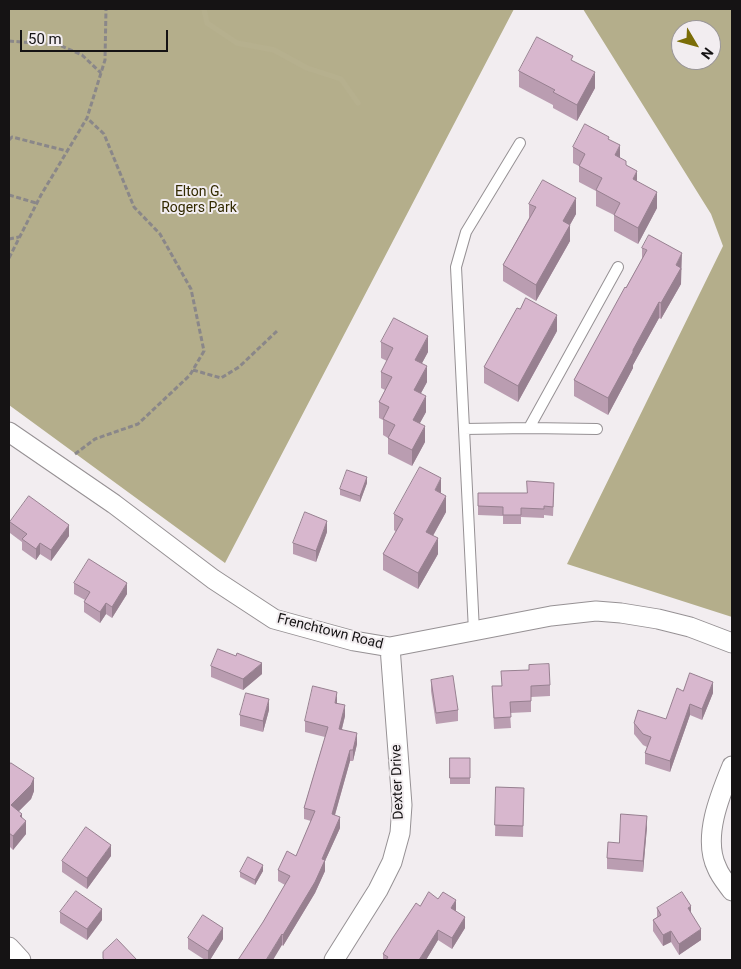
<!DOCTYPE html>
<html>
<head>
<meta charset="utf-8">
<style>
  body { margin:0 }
  #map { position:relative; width:741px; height:969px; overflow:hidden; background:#f2edf0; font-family:Roboto,sans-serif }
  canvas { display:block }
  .frame { position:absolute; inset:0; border:10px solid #151314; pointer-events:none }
  .north { position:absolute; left:671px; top:20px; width:50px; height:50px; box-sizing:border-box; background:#f2edf0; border:1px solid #9a9698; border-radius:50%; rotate:127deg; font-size:14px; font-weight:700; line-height:20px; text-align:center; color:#151314 }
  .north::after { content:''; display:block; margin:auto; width:18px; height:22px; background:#7b6d07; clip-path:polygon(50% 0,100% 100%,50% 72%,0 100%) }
  .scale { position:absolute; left:20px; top:30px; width:148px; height:22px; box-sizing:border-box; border:2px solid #151314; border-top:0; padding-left:6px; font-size:15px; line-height:18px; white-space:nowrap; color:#151314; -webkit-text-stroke:4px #f2edf0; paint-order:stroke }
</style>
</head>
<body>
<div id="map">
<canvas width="741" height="969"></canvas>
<div class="frame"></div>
<div class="north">N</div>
<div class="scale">50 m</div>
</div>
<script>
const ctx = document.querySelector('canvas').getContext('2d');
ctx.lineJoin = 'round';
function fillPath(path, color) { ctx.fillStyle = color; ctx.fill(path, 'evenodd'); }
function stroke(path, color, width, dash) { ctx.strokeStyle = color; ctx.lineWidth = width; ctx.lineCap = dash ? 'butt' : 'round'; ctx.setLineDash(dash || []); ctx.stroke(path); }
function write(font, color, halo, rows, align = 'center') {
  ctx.font = font + ' Roboto,sans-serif'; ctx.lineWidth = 4; ctx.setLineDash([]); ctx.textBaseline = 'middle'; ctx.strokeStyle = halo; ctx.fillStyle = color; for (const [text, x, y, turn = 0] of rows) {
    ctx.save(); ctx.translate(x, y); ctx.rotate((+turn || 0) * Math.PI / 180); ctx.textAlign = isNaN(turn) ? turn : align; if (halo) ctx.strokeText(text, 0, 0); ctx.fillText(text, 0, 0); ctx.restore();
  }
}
fillPath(new Path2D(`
  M9,9h505l-289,554 -216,-158z
  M583,9h149v608l-165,-53 156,-318 -12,-32zM681,30h30v30h-30z`), '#b4ae8b');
stroke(new Path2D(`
  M204,9l3,14 30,20 37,7 33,18 34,11 17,24`), '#b6b08e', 5.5);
const lane = new Path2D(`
  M529,428l89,-161
  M464,429l65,-1 68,1
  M474,631l-18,-364 10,-35 54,-89`);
const street = new Path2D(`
  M9,432l105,72 99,75 61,40 80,22 36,6 161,-31 45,-5 25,2 37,6 32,8 42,16
  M732,766c-12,29 -30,72 -15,102 3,8 10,16 15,23
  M9,947l12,13
  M334,960l44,-70 14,-28 8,-29 2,-28 -12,-158`);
stroke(lane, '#969194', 12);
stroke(street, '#969194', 21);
stroke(new Path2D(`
  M9,41l50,4 23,10 19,18
  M9,140l3,-3 55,14
  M9,195l27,8
  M9,239l10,-2
  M9,258l32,-63 46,-77 18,-58 1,-51
  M193,370l28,8 18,-11 38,-36
  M75,454l20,-15 43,-15 52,-49 14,-24 -13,-62 -31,-55 -26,-27 -30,-73 -17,-16`), '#8a8789', 3, [5, 2.5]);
stroke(lane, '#fff', 10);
stroke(street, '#fff', 19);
fillPath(new Path2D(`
  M573,61l22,27 -18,33 -24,-13v-3l-34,-18v-16z
  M609,140l11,18 6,7 11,17 20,26 -19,36 -24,-13v-16l-18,-9v-15l-17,-9v-16l-6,-3v-16z
  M529,204l47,10 -6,11v16l-34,60 -33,-20v-16l26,-47z
  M642,248l40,21 -1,1v14l-20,35 -2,-1 -26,47v3l-25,47 -34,-19v-16l68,-121z
  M557,331l-39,71 -34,-19v-16z
  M381,342l47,10 -6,11 5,19 -6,11 5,19 -7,12 6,18 -13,24 -24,-12v-16l-5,-3v-15l-4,-2v-16l6,-12 -4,-2v-16l6,-11 -6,-3z
  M367,483l-7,19 -20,-7v-6z
  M554,492l-1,24 -9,-1v3l-23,-1v7h-18v-8l-25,-1v-22h49z
  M441,493l5,19 -13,24 5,18 -20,35 -35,-19v-16l13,-22 -2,-2v-16z
  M10,522l59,14 -18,25 -11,-7 -4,6 -14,-10v-8l-12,-9z
  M327,532l-11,30 -23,-8v-11z
  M74,583l53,11 -15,24 -6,-4 -6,9 -16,-11v-10l1,-2 -11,-6z
  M211,666l51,8 -19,16 -32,-13z
  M431,680l27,30v11l-22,3 -5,-33z
  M550,685v11l-19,1v15l-21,1 1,15 -17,1 -2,-43z
  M683,691l30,2 -11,27 -12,-5 -20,57 -25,-8v-11l2,-6 -4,-2 -9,-11v-11l32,-4z
  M337,703l8,13 -3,13 15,15 -4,17h-3l-15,54 5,13 -15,33v10l-10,22 -32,53 -20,-24 22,-37 -7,-4v-11l18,-14 15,-35 -7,-2v-11l21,-71 -20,-5v-11z
  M269,710l-6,22 -23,-6v-11z
  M450,758h20v26h-20z
  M9,766l25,25 -3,8 -13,13 4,5 4,17 -13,16 -4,-4v1z
  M496,787l28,1 -1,49 -28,-1z
  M647,827l-4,45 -36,-3v-11l12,-15z
  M111,856l-24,33 -25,-17v-11z
  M263,871l-8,14 -15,-8v-5z
  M420,906l36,5 9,17 -13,21 -14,-9 -12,20h-43v-6z
  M657,908l34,6 10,26 -22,15 -8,-13 -8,4 -10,-15v-11l4,-3z
  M60,912l42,8 -15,20 -27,-17z
  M188,938l35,1 -13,21h-5l-17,-11z`), '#ba9db1');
fillPath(new Path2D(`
  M595,72v16l-18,33v-16z
  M620,145v16l-5,-6z
  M637,171v16l-4,-8z
  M657,192v16l-19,36v-16z
  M576,198v16l-13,23v-16z
  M570,225v16l-34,60v-16z
  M682,253l-1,31 -20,35v-16l15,-38z
  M659,302v16l-26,47v3l-25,47v-17l25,-48z
  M557,315v16l-39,71v-16z
  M428,336v16l-13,24v-16z
  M427,366v16l-13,24v-16z
  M426,396v16l-13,24v-16z
  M425,426v16l-13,24v-16z
  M367,477v6l-7,19v-6z
  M441,478v16l-6,-4z
  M446,496v16l-20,36v-16z
  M327,521v11l-11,30v-11z
  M69,525v11l-18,25v-11z
  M438,538v16l-20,35v-16z
  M40,543v11l-4,6v-11z
  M127,583v11l-15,24v-11z
  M106,603v11l-6,9v-11z
  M262,663v11l-19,16v-11z
  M713,682v11l-11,27v-11z
  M337,692v11l-2,11v-11z
  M269,699v11l-6,22v-11z
  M690,704v11l-20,57v-11z
  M345,705v11l-6,24v-11z
  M357,733v11l-4,17v-11z
  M350,750v11l-18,64v-11z
  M34,778v13l-3,8 -20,20v-14z
  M22,814v12l4,-5v13l-13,16v-14l7,-20z
  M647,816v11l-4,45v-11z
  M340,817v11l-15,33v10l-10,22 -32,53v-11l39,-76z
  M111,845v11l-24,33v-11z
  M263,865v6l-8,14v-5z
  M456,900v11l-5,8v-11z
  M691,906v11l-3,-9z
  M102,909v11l-15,20v-11z
  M465,917v11l-13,21v-11z
  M223,928v11l-13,21h-2v-9z
  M701,929v11l-22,15v-11z
  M438,930v10l-12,20h-7z
  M671,931v11l-8,4v-11z
  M282,934v11l-9,15h-7z`), '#978090');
const building = new Path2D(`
  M537,37l36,19 -2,4 24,12 -18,33 -24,-13 2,-2 -36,-19z
  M585,124l24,13 -1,2 12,6 -5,10 11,6v4l11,6 -4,8 24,13 -19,36 -24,-13 6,-12 -24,-13 6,-12 -23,-12 6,-12 -12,-7z
  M543,180l33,18 -13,23 7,4 -34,60 -33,-20 33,-58 -7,-3z
  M649,235l33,18 -6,12 5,3 -20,35 -2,-1 -26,48v2l-25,46 -34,-18 51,-93 1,1 21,-38 -5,-2z
  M526,298l31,17 -39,71 -34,-19 33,-59 3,1z
  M394,318l34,18 -13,24 12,6 -13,24 12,6 -13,24 12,6 -13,24 -24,-12 7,-13 -12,-6 6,-12 -10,-5 13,-25 -11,-5 12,-24 -12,-6z
  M420,467l21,11 -6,12 11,6 -20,36 12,6 -20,35 -35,-19 20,-35 -9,-5z
  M347,470l20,7 -7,19 -20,-7z
  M527,481l27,2 -1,24 -9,-1v3l-23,-1v7h-18v-8l-25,-1v-13h49z
  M29,496l40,29 -18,25 -11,-7 -4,6 -14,-10 5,-5 -17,-12z
  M305,512l22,9 -11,30 -23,-8z
  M89,559l38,24 -15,24 -6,-4 -6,9 -16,-10 6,-10 -16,-9z
  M218,649l18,7 1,-3 25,10 -19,16 -32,-13z
  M549,664l1,21 -19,1v15l-21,1 1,15 -17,1 -2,-32h10l-1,-15 28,-1v-5z
  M690,673l23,9 -11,27 -12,-5 -20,57 -25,-8 6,-16 -8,-3 -9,-11 4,-13 28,9 11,-31 6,3z
  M453,676l5,34 -22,3 -5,-33z
  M313,686l24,6 -2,11 10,2 -6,24 18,4 -4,17h-3l-18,64 8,3 -18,42 3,1 -10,22 -32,53 -1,-1 -16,26h-28l25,-38 27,-46 -12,-6 9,-19 9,5 19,-45 -11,-3 24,-81 -23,-6z
  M246,693l23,6 -6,22 -23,-6z
  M450,758h20v20h-20z
  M11,763l23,15 -3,7 -20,20 11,9 -2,2 6,5 -13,15 -4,-3v-67z
  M496,787l28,1 -1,38 -28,-1z
  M621,814l26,2 -4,45 -36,-3 1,-16 11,1z
  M86,827l25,18 -24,33 -25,-17z
  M248,857l15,8 -8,15 -15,-8z
  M76,891l26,18 -15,20 -27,-17z
  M429,892l9,7 5,-7 13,8 -5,8 14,9 -13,21 -14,-8 -19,30h-33l2,-3 -5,-3 9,-15 24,-36 4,3z
  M682,892l9,14 -3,2 13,21 -22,15 -8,-13 -8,4 -10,-15 8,-5 -4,-7z
  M203,915l20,13 -15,23 -20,-13z
  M117,939l20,21h-33l-1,-2v-6z`);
fillPath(building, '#d8b7ce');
stroke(building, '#978090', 1);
write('14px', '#322a00', '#f2edf0', [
  ["Elton G.",199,192],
  ["Rogers Park",199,208]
]);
write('14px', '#151314', '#f2edf0', [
  ["Frenchtown Road",330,632,14],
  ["Dexter Drive",398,782,-92]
]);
</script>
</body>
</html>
